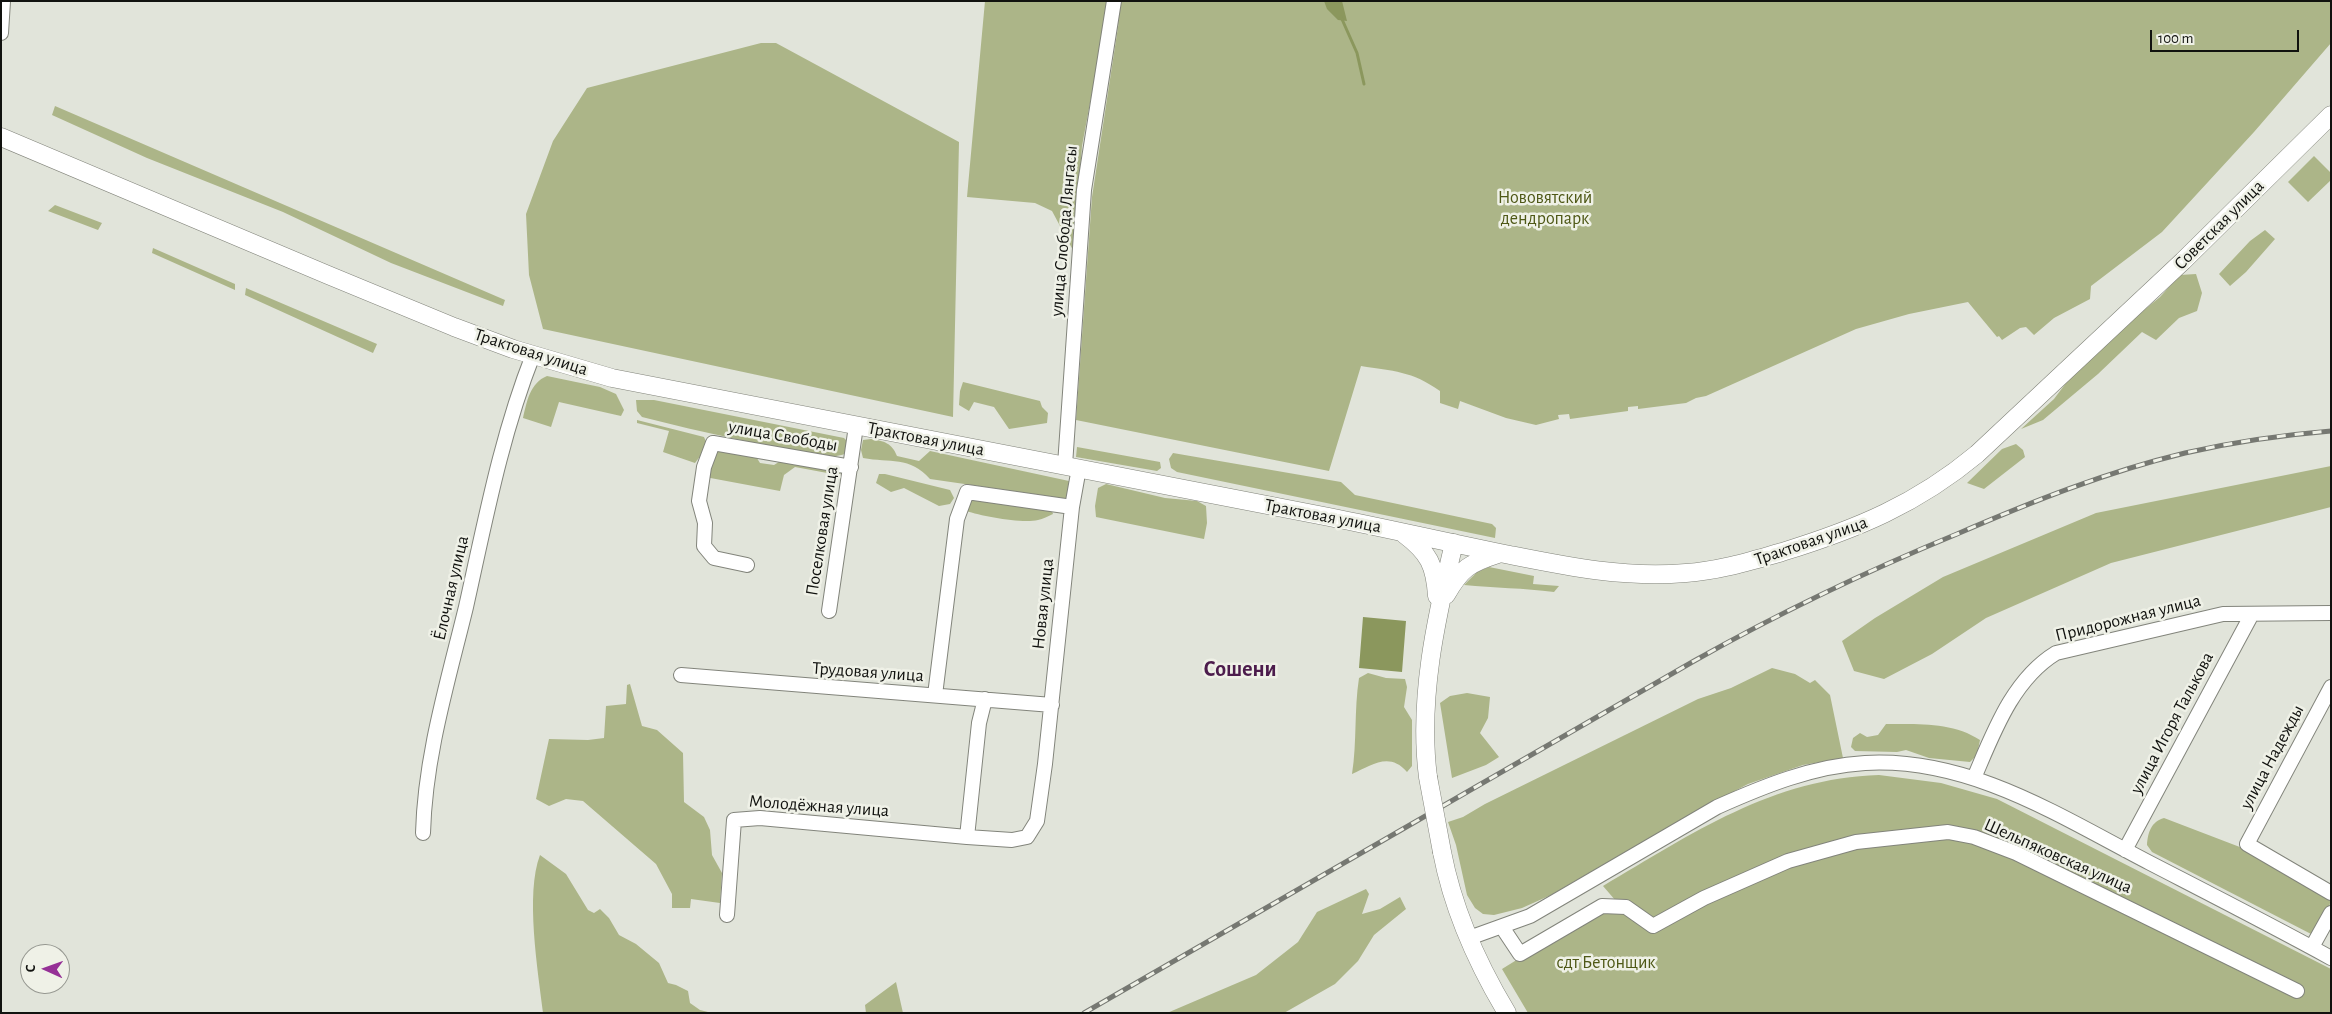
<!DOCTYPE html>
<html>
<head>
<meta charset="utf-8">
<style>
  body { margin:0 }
  #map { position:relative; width:2332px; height:1014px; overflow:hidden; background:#e1e4da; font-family:"Alegreya Sans",sans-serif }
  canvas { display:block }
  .frame { position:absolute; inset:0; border:2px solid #11120f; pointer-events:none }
  .north { position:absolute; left:20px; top:944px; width:50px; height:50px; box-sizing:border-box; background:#eff1e7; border:1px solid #969891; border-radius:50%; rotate:272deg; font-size:14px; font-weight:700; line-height:20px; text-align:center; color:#11120f }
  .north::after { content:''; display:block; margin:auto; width:18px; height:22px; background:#953096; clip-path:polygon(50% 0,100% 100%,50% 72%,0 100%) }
  .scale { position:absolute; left:2150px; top:30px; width:149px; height:22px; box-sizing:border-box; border:2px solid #11120f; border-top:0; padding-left:6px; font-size:15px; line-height:18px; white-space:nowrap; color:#11120f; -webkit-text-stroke:4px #eff1e7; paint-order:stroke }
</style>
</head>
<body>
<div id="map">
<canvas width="2332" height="1014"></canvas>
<div class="frame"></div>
<div class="north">С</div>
<div class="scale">100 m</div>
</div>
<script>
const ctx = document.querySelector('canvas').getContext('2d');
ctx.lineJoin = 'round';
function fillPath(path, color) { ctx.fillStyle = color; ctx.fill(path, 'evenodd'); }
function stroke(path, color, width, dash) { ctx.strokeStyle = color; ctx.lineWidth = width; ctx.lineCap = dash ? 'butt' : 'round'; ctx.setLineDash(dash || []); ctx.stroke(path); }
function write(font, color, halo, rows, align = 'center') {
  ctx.font = font + ' "Alegreya Sans",sans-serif'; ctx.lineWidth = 5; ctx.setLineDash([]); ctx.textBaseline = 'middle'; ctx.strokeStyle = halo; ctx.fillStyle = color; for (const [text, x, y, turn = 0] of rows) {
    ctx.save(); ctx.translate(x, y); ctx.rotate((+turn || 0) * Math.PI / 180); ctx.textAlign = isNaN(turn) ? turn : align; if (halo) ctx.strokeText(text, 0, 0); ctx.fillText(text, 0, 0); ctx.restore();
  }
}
fillPath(new Path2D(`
  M985,1h124l-27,145 -8,106 -22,-41 -17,-8 -68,-6z
  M1120,1h1211v42l-77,89 -92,100 -71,54 -1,13 -36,19 -20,17 -8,-8 -6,1 -18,12 -3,-4 -2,1 -29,-35 -59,12 -53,15 -150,67 -10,2 -10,5 -48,6v-3l-10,1v4l-58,8 -1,-5 -11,1 1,4 -23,6 -30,-7 -46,-17 -2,8 -18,-6v-12c-28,-20 -47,-20 -79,-25l-32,105 -253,-51 16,-223 28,-183 -30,173z
  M761,43h15l183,99 -6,275 -410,-88 -14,-54 -3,-61 27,-73 34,-53z
  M55,106l450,194 -2,6 -112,-43 -108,-51 -136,-54 -95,-43z
  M2314,156l17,17v7l-23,22 -20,-20z
  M55,205l47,18 -4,7 -50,-19z
  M2265,230l10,9 -29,33 -16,14 -11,-12 31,-33z
  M153,248l82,36v6l-83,-37z
  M2196,274l6,19 -5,18 -18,7 -23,22 -14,-8 -44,42 -55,46 -22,9 33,-30 30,-40 76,-62 20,-22z
  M246,288l131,56 -4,9 -128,-58z
  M547,376l53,11 16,7 8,16 -3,6 -62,-14 -8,25 -28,-9c4,-17 7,-35 24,-42z
  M963,382l77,19 2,6 6,6 -1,10 -38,6 -15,-22 -20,-5 -5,9 -10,-6 1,-14z
  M636,400h18l190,38 5,5 -1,10c-32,12 -79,-7 -112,-14 -32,-7 -63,-14 -94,-22l-5,-6z
  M637,420l67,17 4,9 -13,17 -32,-11 6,-21 -32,-8z
  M871,439c13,2 21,4 26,17l22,5 11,-10 139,30 -1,18 -138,-20c-20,-23 -40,-16 -67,-21l-2,-8 2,-10z
  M2016,444l7,6 2,7 -41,32 -17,-6 35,-34z
  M1077,447l83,15 1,6 -4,3 -81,-14z
  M722,448l33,7 5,8 14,2 8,-5 59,8v5l-3,2 -43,-8 -11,8 -4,16 -75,-14 6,-27z
  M1173,453l168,29 14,13 137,29 4,4 -1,10 -318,-66 -6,-4 -2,-9z
  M2331,466v41l-220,56 -125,55 -54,36 -48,25 -30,-8 -12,-30 33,-23 68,-41 153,-64z
  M879,474h6l65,16 4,8 -4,6 -11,2 -35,-18 -13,4 -15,-9z
  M1106,484l59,14 32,3 9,5 1,17 -3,16 -108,-22 -1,-11 3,-18z
  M971,497l79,8 3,9c-5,2 -10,5 -15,6 -16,4 -56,-4 -72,-9z
  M1489,567l45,9 -1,8 26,2 -5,6c-30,-4 -60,-4 -90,-7l13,-13z
  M1772,668l23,6 15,9 5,-3 15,15 13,63 -40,7 -55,19 -59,31 -138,80 -29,13 -28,7 -11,-1 -8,-6 -8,-13 -11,-50 -8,-23 15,-5 22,-13 213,-105 33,-11z
  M1368,673l18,5 19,1 2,8 -3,20 8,13v46l-5,6c-18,-21 -36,-6 -55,2 5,-32 2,-64 7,-96z
  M630,684l12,42 15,4 26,23 1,49 20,15 6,13 2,25 10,18 -2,30 -29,-4 -1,9h-18v-14l-16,-30 -73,-63 -17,-2 -17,7 -13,-7 13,-60 39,1 16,-2 2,-32 20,-2 1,-19z
  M1467,693l23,4 -2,21 -8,15 19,24 -13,8 -34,13 -12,-75 10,-7z
  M1886,724c32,0 67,-2 94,16l-3,15 -7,7 -41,-4 -23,-8 -9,2 -42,-1 -4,-4 2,-9 7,-5 7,4 11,-2z
  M1879,775l62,8 56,16 334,170v44h-803l-26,-44 92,-57 28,-4 -19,-22c88,-52 170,-108 276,-111z
  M2164,818l81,31 86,49 -2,10 -16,27 -161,-83 -5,-7c1,-13 4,-23 17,-27z
  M540,855l26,19 22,36 6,3 6,-4 9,9 10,17 17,9 23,19 9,20 8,2 12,6 2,12 10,7 12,3h-169c-5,-43 -18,-119 -3,-158z
  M1366,889l3,5 -7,20 18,-5 20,-12 6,12 -32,26 -16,26 -23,23 -51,29h-117l89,-38 42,-33 19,-30z
  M896,982l7,31h-37l-1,-8z`), '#acb588');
fillPath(new Path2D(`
  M1324,1h18l5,20 -9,-1 -11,-11z
  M1363,617l43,4 -4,51 -43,-4z`), '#8b975d');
stroke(new Path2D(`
  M1341,17l16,36 7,31`), '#8b975d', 3);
const minor = new Path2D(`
  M1,33l2,-32
  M1065,465l19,-275 30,-189
  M747,565l-33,-7 -10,-12 1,-23 -6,-22 5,-34 9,-24 138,24
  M829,611l27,-185
  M681,675l371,30
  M2331,687l-84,157 84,49
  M935,695l22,-176 10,-27 105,15 7,-39
  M1974,778c19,-44 38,-98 82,-125l167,-39 108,-1
  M423,833c2,-77 25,-152 43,-226 19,-85 35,-171 67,-252
  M967,837l12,-114 6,-24
  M2125,850l127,-236
  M727,915l7,-95 26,-2 207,19 45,3 15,-3 10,-16 8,-57 27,-257
  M1502,927l18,27 82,-48 24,1 27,19 51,-28 84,-37 68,-19 92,-10 26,5 42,16 281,138
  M1469,938l61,-22 187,-109c47,-21 96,-41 148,-44 105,-6 196,54 285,100 60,31 121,62 181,95
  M2312,947l19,-34`);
const major = new Path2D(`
  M1,137l327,138 126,52 59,22 99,29c239,46 478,93 717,139 61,12 121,26 181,38 60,12 114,23 176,18 33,-2 64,-12 96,-21 75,-23 135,-48 195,-98l206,-193 148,-146
  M1404,534c25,19 31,31 33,62
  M1446,595c15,-27 24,-32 52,-41
  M1428,777c-10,-78 8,-158 26,-234
  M1442,852c11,58 35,111 65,161`);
stroke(minor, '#82847b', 16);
stroke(major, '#82847b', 19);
stroke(minor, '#fff', 14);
stroke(major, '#fff', 18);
const rail = new Path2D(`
  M1084,1013l610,-352c85,-48 173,-90 263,-127 74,-32 149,-62 228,-81 48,-11 97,-18 146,-22`);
stroke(rail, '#767872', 5);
stroke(rail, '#eff1e7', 3, [9]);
const majorBridge = new Path2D(`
  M1428,777l14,75`);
stroke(majorBridge, '#82847b', 19, []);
stroke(majorBridge, '#fff', 18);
write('18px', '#4e5816', '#eff1e7', [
  ["Нововятский",1545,198],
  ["дендропарк",1545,219],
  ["сдт Бетонщик",1606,963]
]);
write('18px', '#11120f', '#eff1e7', [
  ["Советская улица",2219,225,-45],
  ["улица Слобода Лянгасы",1064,231,-85],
  ["Трактовая улица",531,352,18],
  ["улица Свободы",783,436,10],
  ["Трактовая улица",926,439,11],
  ["Трактовая улица",1323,516,11],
  ["Поселковая улица",822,531,-81],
  ["Трактовая улица",1811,541,-19],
  ["Ёлочная улица",451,588,-77],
  ["Новая улица",1043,604,-84],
  ["Придорожная улица",2128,618,-14],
  ["Трудовая улица",868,672,4],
  ["улица Игоря Талькова",2172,723,-62],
  ["улица Надежды",2272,757,-62],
  ["Молодёжная улица",819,806,4],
  ["Шельпяковская улица",2058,856,24]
]);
write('bold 22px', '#4c1c4c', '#eff1e7', [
  ["Сошени",1240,669]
]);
</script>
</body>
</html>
